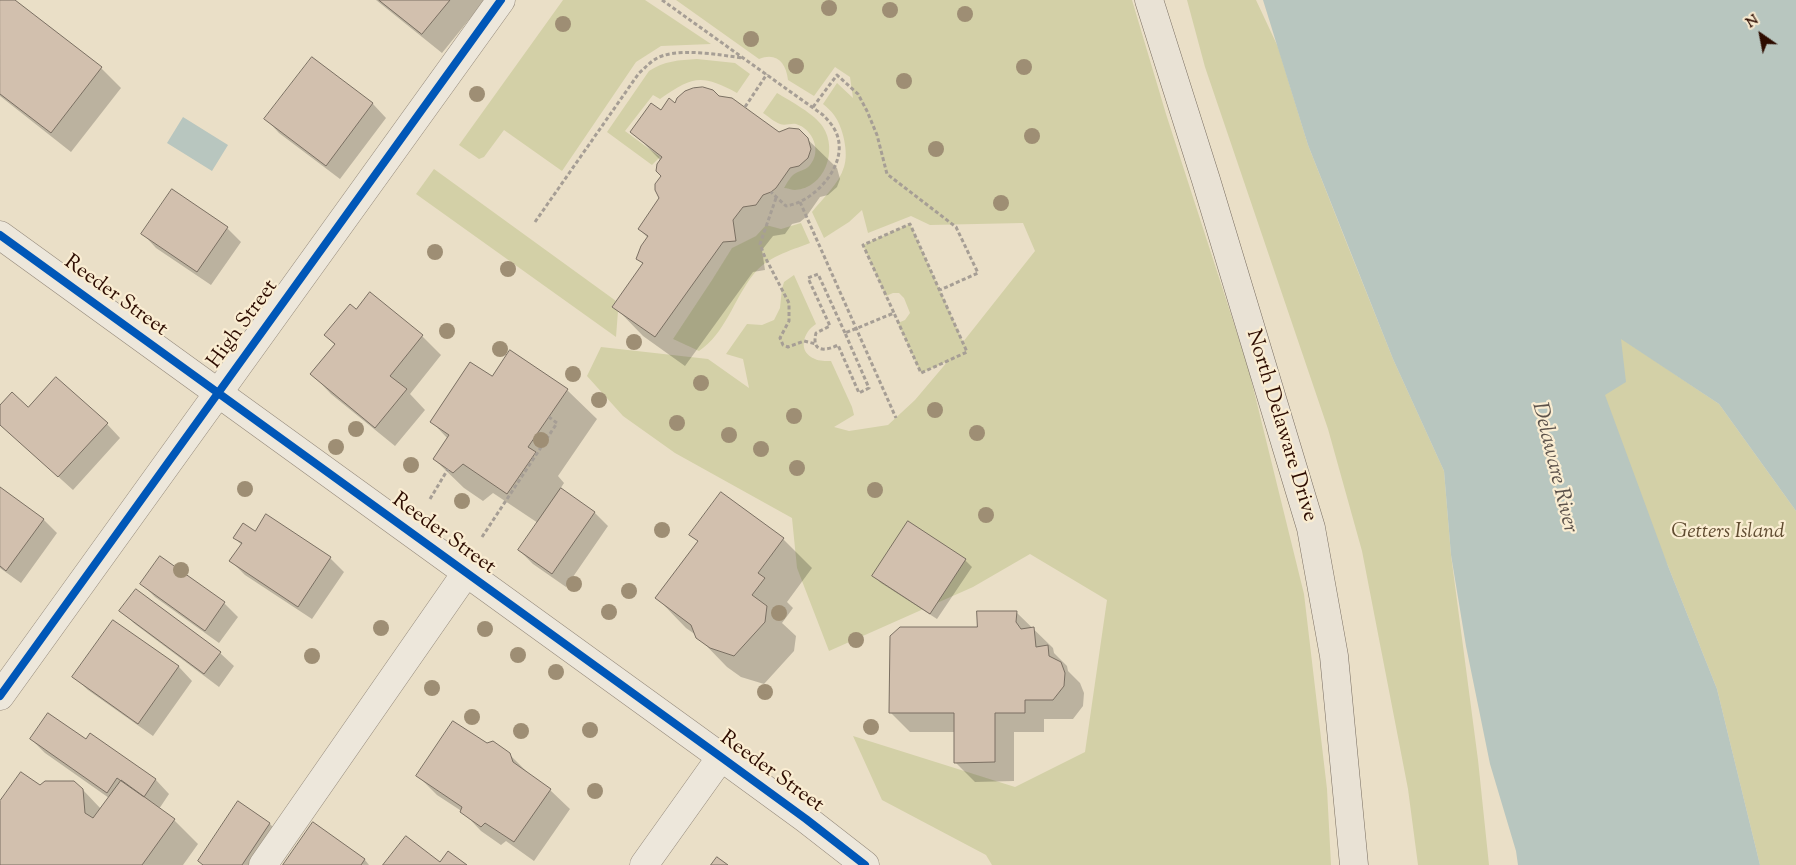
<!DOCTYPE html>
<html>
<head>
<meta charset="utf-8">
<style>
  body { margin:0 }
  #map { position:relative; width:1796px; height:865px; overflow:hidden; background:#eadfc7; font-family:"Sorts Mill Goudy",serif }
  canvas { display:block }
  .north { position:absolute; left:1736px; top:10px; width:50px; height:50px; -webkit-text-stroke:4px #faedd2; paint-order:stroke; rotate:327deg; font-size:14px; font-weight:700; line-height:20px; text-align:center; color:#2d0c00 }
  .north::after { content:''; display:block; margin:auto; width:18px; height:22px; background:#2d0c00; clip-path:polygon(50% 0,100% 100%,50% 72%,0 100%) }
</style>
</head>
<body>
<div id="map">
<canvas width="1796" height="865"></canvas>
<div class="north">N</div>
</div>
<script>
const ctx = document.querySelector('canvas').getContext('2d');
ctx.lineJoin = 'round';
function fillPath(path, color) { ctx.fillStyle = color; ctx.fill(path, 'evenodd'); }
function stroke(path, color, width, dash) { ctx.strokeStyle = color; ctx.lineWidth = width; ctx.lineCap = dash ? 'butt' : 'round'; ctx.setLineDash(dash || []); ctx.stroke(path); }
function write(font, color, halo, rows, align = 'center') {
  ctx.font = font + ' "Sorts Mill Goudy",serif'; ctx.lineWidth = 4.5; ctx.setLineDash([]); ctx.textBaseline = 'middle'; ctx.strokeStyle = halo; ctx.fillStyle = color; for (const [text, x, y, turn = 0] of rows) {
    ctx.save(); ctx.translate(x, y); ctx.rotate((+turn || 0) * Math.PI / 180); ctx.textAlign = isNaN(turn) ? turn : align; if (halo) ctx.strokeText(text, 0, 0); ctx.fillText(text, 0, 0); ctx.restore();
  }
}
fillPath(new Path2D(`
  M563,0h82l66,44 -50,2 -25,16 -74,109 -58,-41 -20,27 -5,2 -20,-14z
  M676,0h456l34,114 82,253 56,227 23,195 4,76h-339l-6,-10 -104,-55 -29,-64 162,51 70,-35 22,-152 -77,-46 -57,33 -144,64 -32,-83 -5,-50 -117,-65 -52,-37 -36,-40 14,-29 107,12 41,29 -6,-29 -17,-5 21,-30 15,1 12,-5 6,-12 2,-19 2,-7 10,-7 22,49c-13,8 -19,28 -1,35 4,2 11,2 16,2l21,46 2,8 -20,12 15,4 39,-6 27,-25 33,-39 -27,12 -23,-50 7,-3 5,-7 -6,-15 -5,-5h-6l-7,3 -23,-51 47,-21 53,118 72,-91 -12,-28 -93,2 -19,-9 -43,17 -6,-23 -13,12 -25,16 -12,-26c10,-13 27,-28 32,-45 5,-14 -1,-40 -10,-52 -3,-4 -7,-8 -11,-11l14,-21 16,15 -3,-21 -15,-10 -21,29 -26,-16c-2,-17 -11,-28 -29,-21z
  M1187,0h69l22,47 30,98 37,94 48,120 51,112 7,84 27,205 11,105h-71l-10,-76 -46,-238 -34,-122 -123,-362z
  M697,59l38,4 15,11 -13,19c-36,-19 -44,-17 -77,6l-7,-4 -28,36 35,26 -8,8 -45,-33 42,-61c15,-10 30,-11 48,-12z
  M777,93c13,8 38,21 46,34 15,23 2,61 -28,63 -3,0 -8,-2 -11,-2 3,-5 7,-13 12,-15 5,-3 10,-3 14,-8 12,-14 3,-36 -14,-41 -5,-1 -11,2 -16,0 -6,-2 -12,-8 -17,-11z
  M1463,128l158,210 98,66 77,107v354h-36l-43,-176 -49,-123z
  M434,169l182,132 -4,6 6,4 -2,26 -200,-143z
  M801,223l9,20c-21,8 -43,14 -57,32 -19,24 -28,59 -54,76l-26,-12 39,-59 20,-32 24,-12 10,-11 15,4z`), '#d3d0a7');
fillPath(new Path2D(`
  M1263,0h533v511l-77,-107 -98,-65 5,43 -21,13 63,171 49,123 43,176h-242l-2,-14 -26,-87 -24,-118 -15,-91 -7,-84 -51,-112 -85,-214z
  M183,117l45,28 -16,26 -45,-28z`), '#b8c6bf');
fillPath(new Path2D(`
  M0,0h12l89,68 20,20 -50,64 -71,-56z
  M376,0h109l-43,53z
  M312,58l61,46 13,14 -46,61 -61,-46 -13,-14z
  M719,97l60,36 19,-3 39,38 3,11 -3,8 -9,8 -8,2 -14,20 -6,5 -8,2 -7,10 -12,2 -11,14 3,20 -12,2 -68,94 -42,-30 -29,-30 30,-41 -7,-7 11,-20 -9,-9 22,-31v-37l-29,-30 29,-19 14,-7z
  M227,228l14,14 -30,43 -55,-37 -13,-14z
  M356,311l66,25 19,19 -31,39 15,16 -30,36 -64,-52 -19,-20 23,-29 -10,-10z
  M510,352l57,38 30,29 -39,57 6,7 -4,6 35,24 13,13 -42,61 -33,-23 -14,-14 19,-27 -45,-30 -10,8 -19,-13 -30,-29 14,-20 -16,-17 60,-44z
  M0,407l28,2 79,15 13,14 -47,52 -73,-66z
  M0,489l43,30 14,14 -36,50 -21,-15z
  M266,516l64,42 14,14 -32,47 -67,-44 -14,-14 11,-16 -8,-7 21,-6z
  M691,535l92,4 29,29 -25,34 6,6 -11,15 14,13 -2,15 -30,33 -23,-7 -14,-10 -31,-32 -10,-7 -29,-30 42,-56z
  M160,558l64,45 14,14 -19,26 -64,-46 -13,-13z
  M965,560l7,7 -35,52 -56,-36 -7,-7z
  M121,611l99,42 14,13 -15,21 -84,-63z
  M1016,612l37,36 1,5 13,13 1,5 12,12 4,10 -1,13 -10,13h-29v13h-30v49l-39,1 -20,-20v-30h-45l-19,-19 87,-85z
  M113,621l66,46 13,14 -39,55 -65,-46 -14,-13z
  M90,735l66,45 13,14 -10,15 15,11 24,24 -15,21h-183v-61l40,-18 43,4 18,19 8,-11 -64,-45 -14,-14 55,2z
  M487,745l22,9 20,20 21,16 20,19 -36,52 -28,-20 -5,4 -20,-14 -18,-19 -26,-17 -19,-19z
  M239,803l31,21 13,13 -19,28h-61z
  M313,824l52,36 4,5h-85z`), '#0003');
const building = new Path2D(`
  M0,0h15l87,67 -51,66 -51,-39z
  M379,0h71l-28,34z
  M312,57l61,46 -47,63 -62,-47z
  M703,87l10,3 6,6 13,2 47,34 10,-4 10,1 9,9 3,11 -3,9 -9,8 -9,2 -14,20 -5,4 -8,3 -7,10 -13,2 -10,13 3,21 -13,1 -68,95 -43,-30 31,-44 -7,-4 5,-13 7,-10 -10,-7 21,-31 -4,-8v-6l6,-8 -5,-5 1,-7 5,-7 -32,-25 21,-29 10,7 8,-12 6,5 2,-5 8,-7 8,-3z
  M172,189l56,38 -31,45 -56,-38z
  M370,292l53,43 -33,41 17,13 -32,39 -65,-54 25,-30 -11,-9 26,-31 6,5z
  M510,350l58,39 -40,58 8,5 -29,42 -44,-30 -10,9 -20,-14 16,-24 -19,-13 40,-60 22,14z
  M56,377l52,46 -50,54 -58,-52v-20l12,-13 16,15z
  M0,487l44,32 -38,52 -6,-5z
  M561,488l34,24 -43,62 -34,-24z
  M721,492l63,46 -26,35 7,5 -13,17 15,11 -2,16 -31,34 -24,-8 -14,-10 -5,-13 -36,-27 43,-57 -9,-6z
  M266,514l65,43 -33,50 -69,-46 13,-18 -9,-5 10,-15 12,8z
  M908,521l58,38 -36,55 -58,-38z
  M160,556l65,46 -20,29 -65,-47z
  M136,589l85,63 -17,22 -85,-63z
  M977,611h40l-1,11 5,7 13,-2 2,20 12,-2 1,11 12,6 4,11 -1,13 -11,14h-28v13h-30v49l-41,1v-50h-65l1,-77 10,-9h77z
  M113,620l66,46 -41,58 -66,-47z
  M48,713l38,26 4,-6 66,46 -12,18 -27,-19 -10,15 -77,-54z
  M453,721l34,22 6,-2 17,12 3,9 38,27 -37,53 -29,-19 -4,4 -21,-15 2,-5 -46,-31z
  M21,772l19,13 5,-4h29l9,8 2,24 8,5 28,-38 54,39 -33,46h-142v-64z
  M238,801l32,22 -28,42h-39l-5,-4z
  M313,822l52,37 -4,6h-78z
  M406,836l34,26 8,-11 19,14h-84z
  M717,857l11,8h-17z`);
fillPath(building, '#d2c0ae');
stroke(building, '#7a6f62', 1);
const minor = new Path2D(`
  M0,235l721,522 85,62 59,46
  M0,696l501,-696
  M263,865l203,-292
  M644,865l77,-108`);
const major = new Path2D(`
  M1149,0l57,180 105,348 23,128 20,209`);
stroke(minor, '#958a7c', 29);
stroke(major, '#7a6f62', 29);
stroke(new Path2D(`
  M662,0l161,115c6,6 13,14 15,23 8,29 -24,64 -52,68l-15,-14
  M745,107l22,-33
  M813,107l24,-32 21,19 9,17 10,24 10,39 69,53 22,46 -38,17
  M776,198l-16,46 4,11 25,48v18l-9,17 3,7 5,2 16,-6 12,3
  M800,202l96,216
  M535,222l104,-149c5,-4 9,-9 15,-13 20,-14 65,-5 89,-2
  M845,333l-27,-59 -10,4 22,48 -14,7c-5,20 10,18 22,12l21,48 10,-5 -24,-55 49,-20 -31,-68 47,-21 57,128 -46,21 -27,-60
  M430,499l18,-30
  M482,537l75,-114 -8,-6`), '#a69e95', 3, [4, 2.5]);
stroke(minor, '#ede7db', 28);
stroke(major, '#e9e2d5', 28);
stroke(new Path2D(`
  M0,235l721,522 85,62 59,46
  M0,696l501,-696`), '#0057b8', 8);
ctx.fillStyle = '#9e8e74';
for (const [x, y] of [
  [829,8],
  [890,10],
  [965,14],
  [563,24],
  [751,39],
  [796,66],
  [1024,67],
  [904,81],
  [477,94],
  [1032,136],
  [936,149],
  [1001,203],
  [435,252],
  [508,269],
  [447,331],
  [634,342],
  [500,349],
  [573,374],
  [701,383],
  [599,400],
  [935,410],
  [794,416],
  [677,423],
  [356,429],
  [977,433],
  [729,435],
  [541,440],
  [336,447],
  [761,449],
  [411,465],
  [797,468],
  [245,489],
  [875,490],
  [462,501],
  [986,515],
  [662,530],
  [181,570],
  [574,584],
  [629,591],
  [609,612],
  [779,613],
  [381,628],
  [485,629],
  [856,640],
  [518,655],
  [312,656],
  [556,672],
  [432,688],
  [765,692],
  [472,717],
  [871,727],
  [590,730],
  [521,731],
  [595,791]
]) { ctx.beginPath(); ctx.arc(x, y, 8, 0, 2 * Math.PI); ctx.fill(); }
write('21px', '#2d0c00', '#faedd2', [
  ["Reeder Street",115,297,36],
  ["High Street",244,325,-54],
  ["North Delaware Drive",1280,426,73],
  ["Reeder Street",443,535,36],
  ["Reeder Street",771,773,36]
]);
write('italic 21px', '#604c31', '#faedd2', [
  ["Getters Island",1728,533]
]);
write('italic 22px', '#5c524b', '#faedd2', [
  ["Delaware River",1553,468,76]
]);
</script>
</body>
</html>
